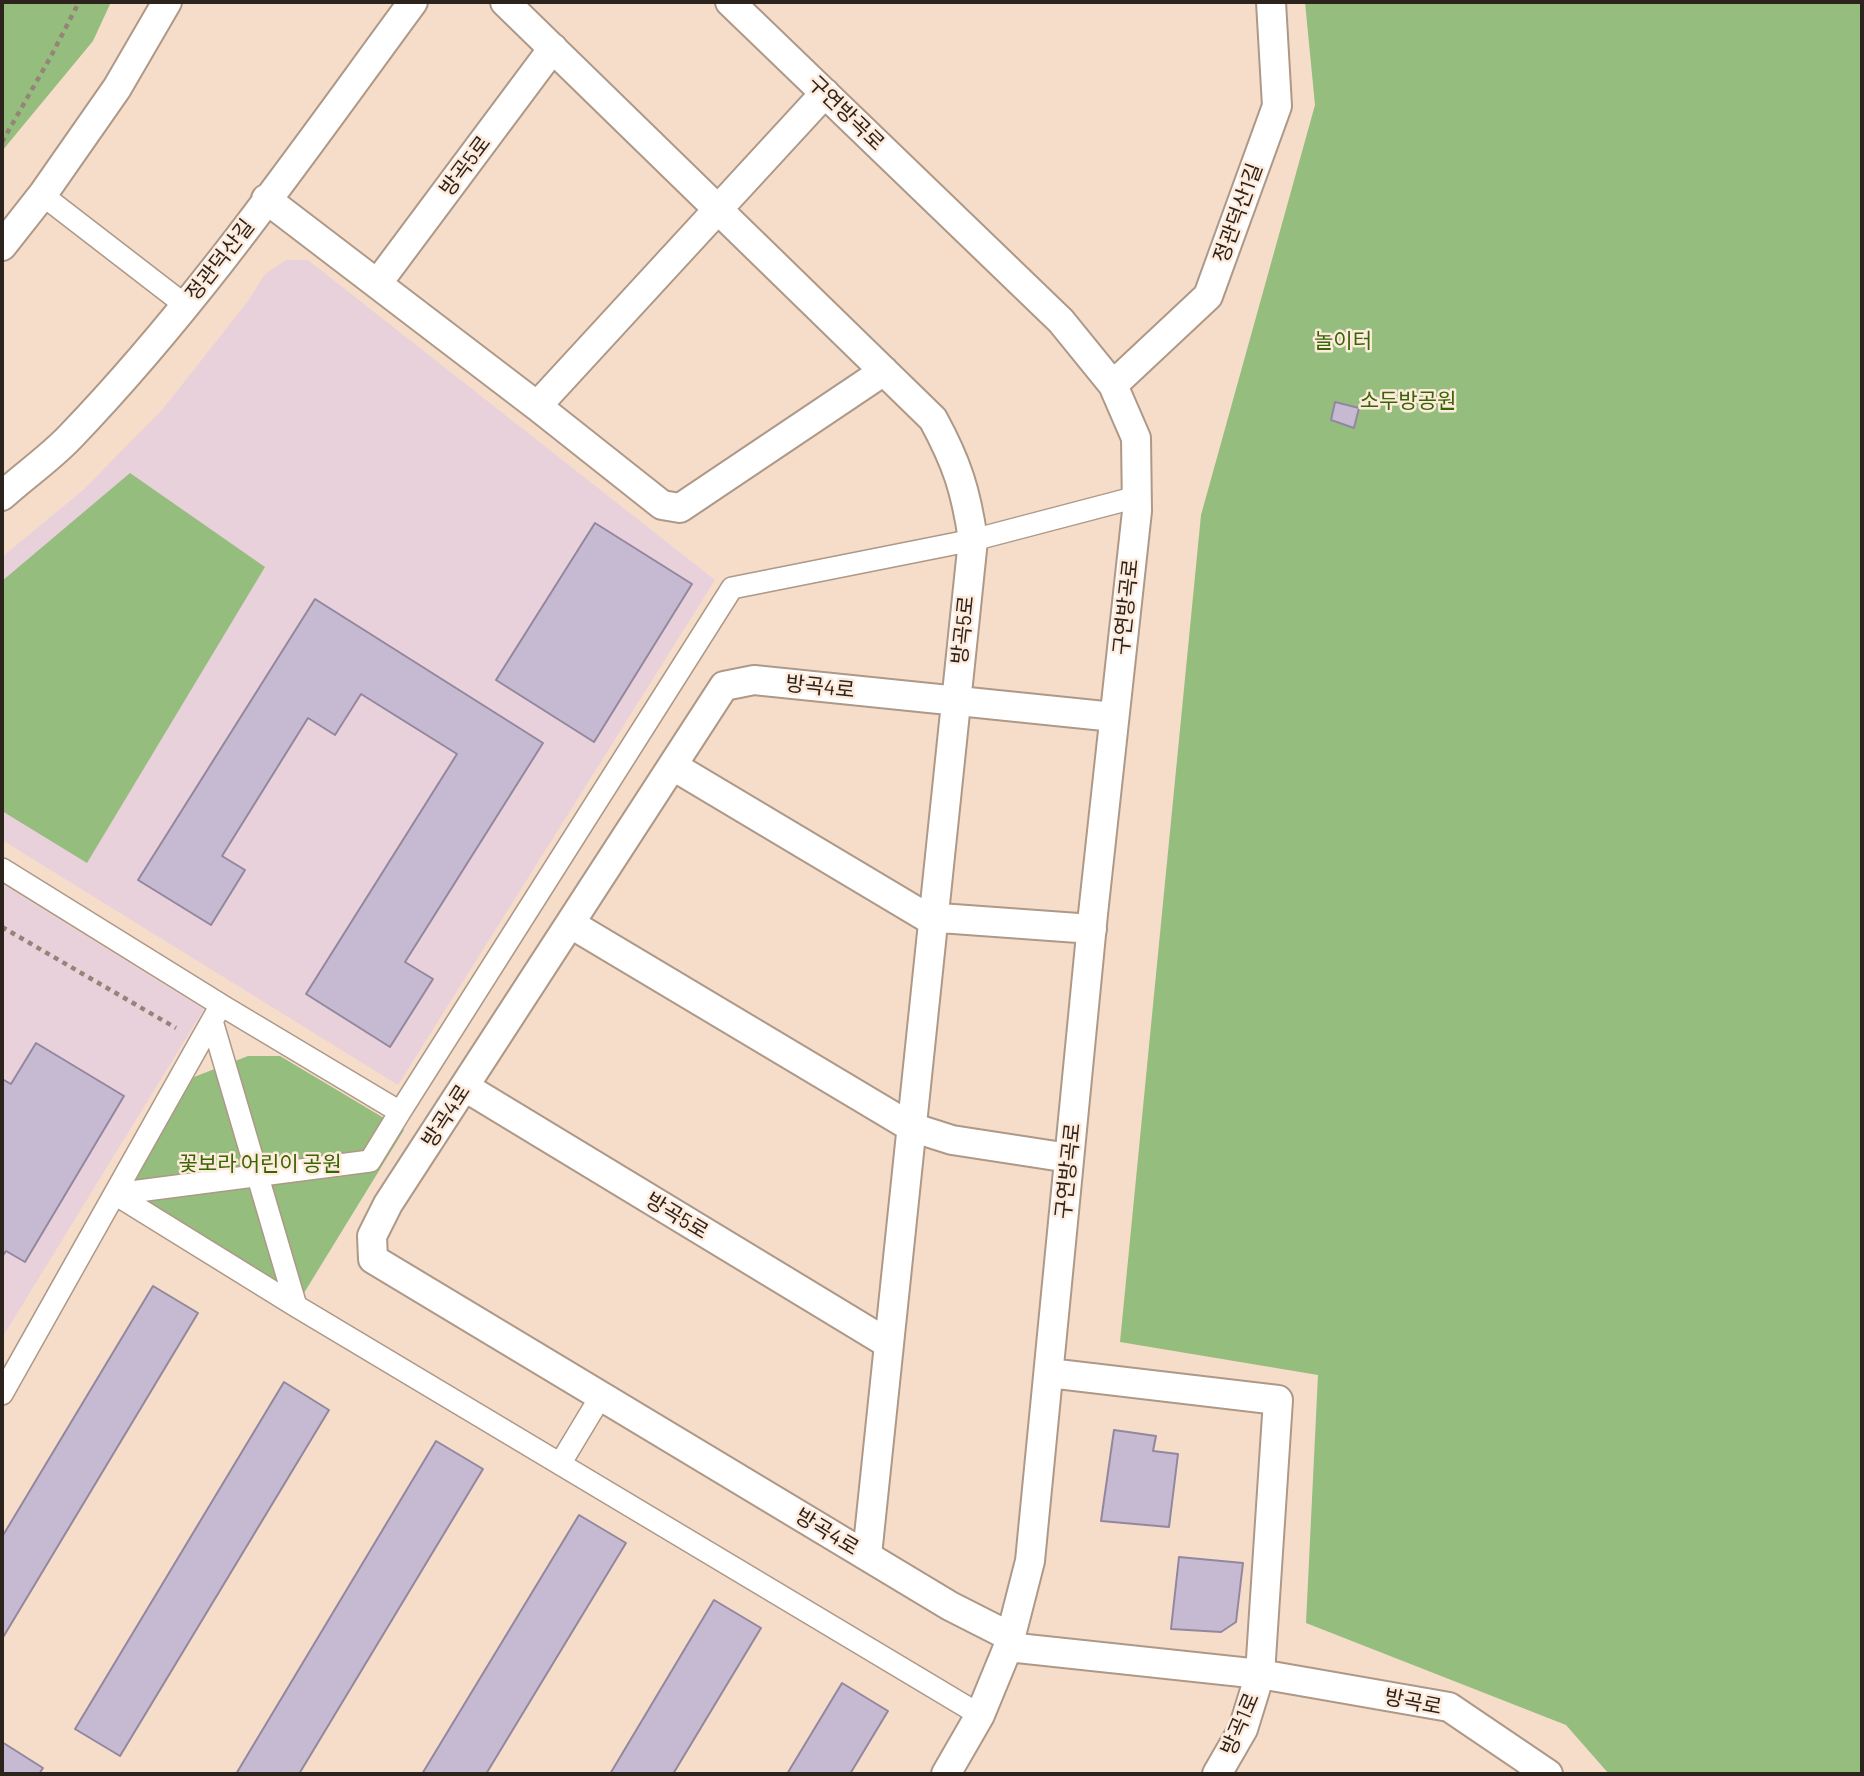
<!DOCTYPE html>
<html>
<head>
<meta charset="utf-8">
<style>
  body { margin:0 }
  #map { position:relative; width:1864px; height:1776px; overflow:hidden; background:#f5ddca; font-family:Barlow,sans-serif }
  canvas { display:block }
  .frame { position:absolute; inset:0; border:4px solid #2c231c; pointer-events:none }
</style>
</head>
<body>
<div id="map">
<canvas width="1864" height="1776"></canvas>
<div class="frame"></div>
</div>
<script>
const ctx = document.querySelector('canvas').getContext('2d');
ctx.lineJoin = 'round';
function fillPath(path, color) { ctx.fillStyle = color; ctx.fill(path, 'evenodd'); }
function stroke(path, color, width, dash) { ctx.strokeStyle = color; ctx.lineWidth = width; ctx.lineCap = dash ? 'butt' : 'round'; ctx.setLineDash(dash || []); ctx.stroke(path); }
function write(font, color, halo, rows, align = 'center') {
  ctx.font = font + ' Barlow,"Noto Sans KR",sans-serif'; ctx.lineWidth = 5; ctx.setLineDash([]); ctx.textBaseline = 'middle'; ctx.strokeStyle = halo; ctx.fillStyle = color; for (const [text, x, y, turn = 0] of rows) {
    ctx.save(); ctx.translate(x, y); ctx.rotate((+turn || 0) * Math.PI / 180); ctx.textAlign = isNaN(turn) ? turn : align; if (halo) ctx.strokeText(text, 0, 0); ctx.fillText(text, 0, 0); ctx.restore();
  }
}
fillPath(new Path2D(`
  M286,260h22l407,320 -317,505 -396,-245v-283l81,-67 79,-80 86,-109 17,-27z
  M2,884l202,125 -202,329z`), '#e9d1db');
fillPath(new Path2D(`
  M2,2h109l-18,39 -91,110z
  M1305,2h557v1772h-253l-43,-49 -260,-102 12,-248 -198,-33 81,-827 114,-410z
  M130,473l135,94 -178,296 -85,-52v-230z
  M248,1056h32l124,74 -108,176 -181,-112 79,-117z`), '#95bd7d');
const building = new Path2D(`
  M1335,402l24,6 -5,20 -23,-8z
  M595,523l97,61 -98,158 -98,-62z
  M315,599l228,144 -138,219 28,17 -43,68 -84,-53 151,-240 -96,-60 -26,41 -27,-17 -86,138 23,14 -34,55 -73,-45z
  M36,1043l88,53 -99,166 -19,-11 -4,6v-178l9,5z
  M153,1286l45,27 -196,326v-102z
  M284,1382l45,28 -209,346 -45,-27z
  M1114,1430l42,6 -3,15 25,3 -9,73 -68,-6z
  M436,1441l47,28 -184,305h-63z
  M579,1515l47,28 -140,231h-64z
  M1179,1557l64,6 -7,59 -15,10 -50,-3z
  M714,1600l47,28 -88,146h-63z
  M842,1683l46,28 -38,63h-63z
  M2,1742l41,26 -4,6h-37z`);
fillPath(building, '#c6bad3');
stroke(building, '#93879e', 2);
const pedestrian = new Path2D(`
  M45,197l140,108
  M2,869l219,136
  M212,1021l84,285
  M400,1112l332,-524 241,-48 164,-43
  M115,1194l181,112 684,409
  M2,1394l198,-352 21,-37 179,107 -30,49 -255,33
  M560,1464l41,-68`);
const minor = new Path2D(`
  M505,2l428,417c24,44 33,72 40,121l-106,1015
  M730,2l331,319 52,64 23,53 1,73 -44,403 -63,647 -22,86 -28,68 -34,59
  M266,199l271,207 288,-313
  M2,246l41,-52 74,-106 50,-86
  M377,284l176,-236
  M1113,385l95,-89 69,-190 -6,-104
  M537,406l125,99 18,3 204,-137
  M2,496c22,-20 48,-38 68,-59 128,-133 234,-287 343,-435
  M673,766l253,151 166,12
  M571,924l340,203 41,13 117,18
  M465,1087l424,257
  M1049,1373l229,27 -18,274 -17,55 -26,45
  M1011,1637l-61,-31 -577,-347 -1,-23 16,-32 336,-518 30,-6 360,37
  M1008,1647l252,27 189,33 99,67`);
stroke(pedestrian, '#ae9887', 24);
stroke(minor, '#ae9887', 32);
stroke(new Path2D(`
  M2,142l48,-84 29,-56
  M2,927l174,101`), '#958477', 4.5, [5, 5]);
stroke(pedestrian, '#fff', 21);
stroke(minor, '#fff', 28);
write('21px', '#2c231c', '#feebdc', [
  ["구연방곡로",846,113,44],
  ["방곡5로",465,166,-53],
  ["정관덕산1길",1238,213,-70],
  ["정관덕산길",220,260,-52],
  ["구연방곡로",1126,607,-84],
  ["방곡5로",963,630,-84],
  ["방곡4로",820,687,6],
  ["방곡4로",446,1116,-57],
  ["구연방곡로",1068,1171,-84],
  ["방곡5로",677,1216,31],
  ["방곡4로",827,1532,31],
  ["방곡로",1413,1702,11],
  ["방곡1로",1240,1724,-67]
]);
write('21px', '#356603', '#feebdc', [
  ["놀이터",1343,341],
  ["소두방공원",1408,401],
  ["꽃보라 어린이 공원",260,1164]
]);
</script>
</body>
</html>
